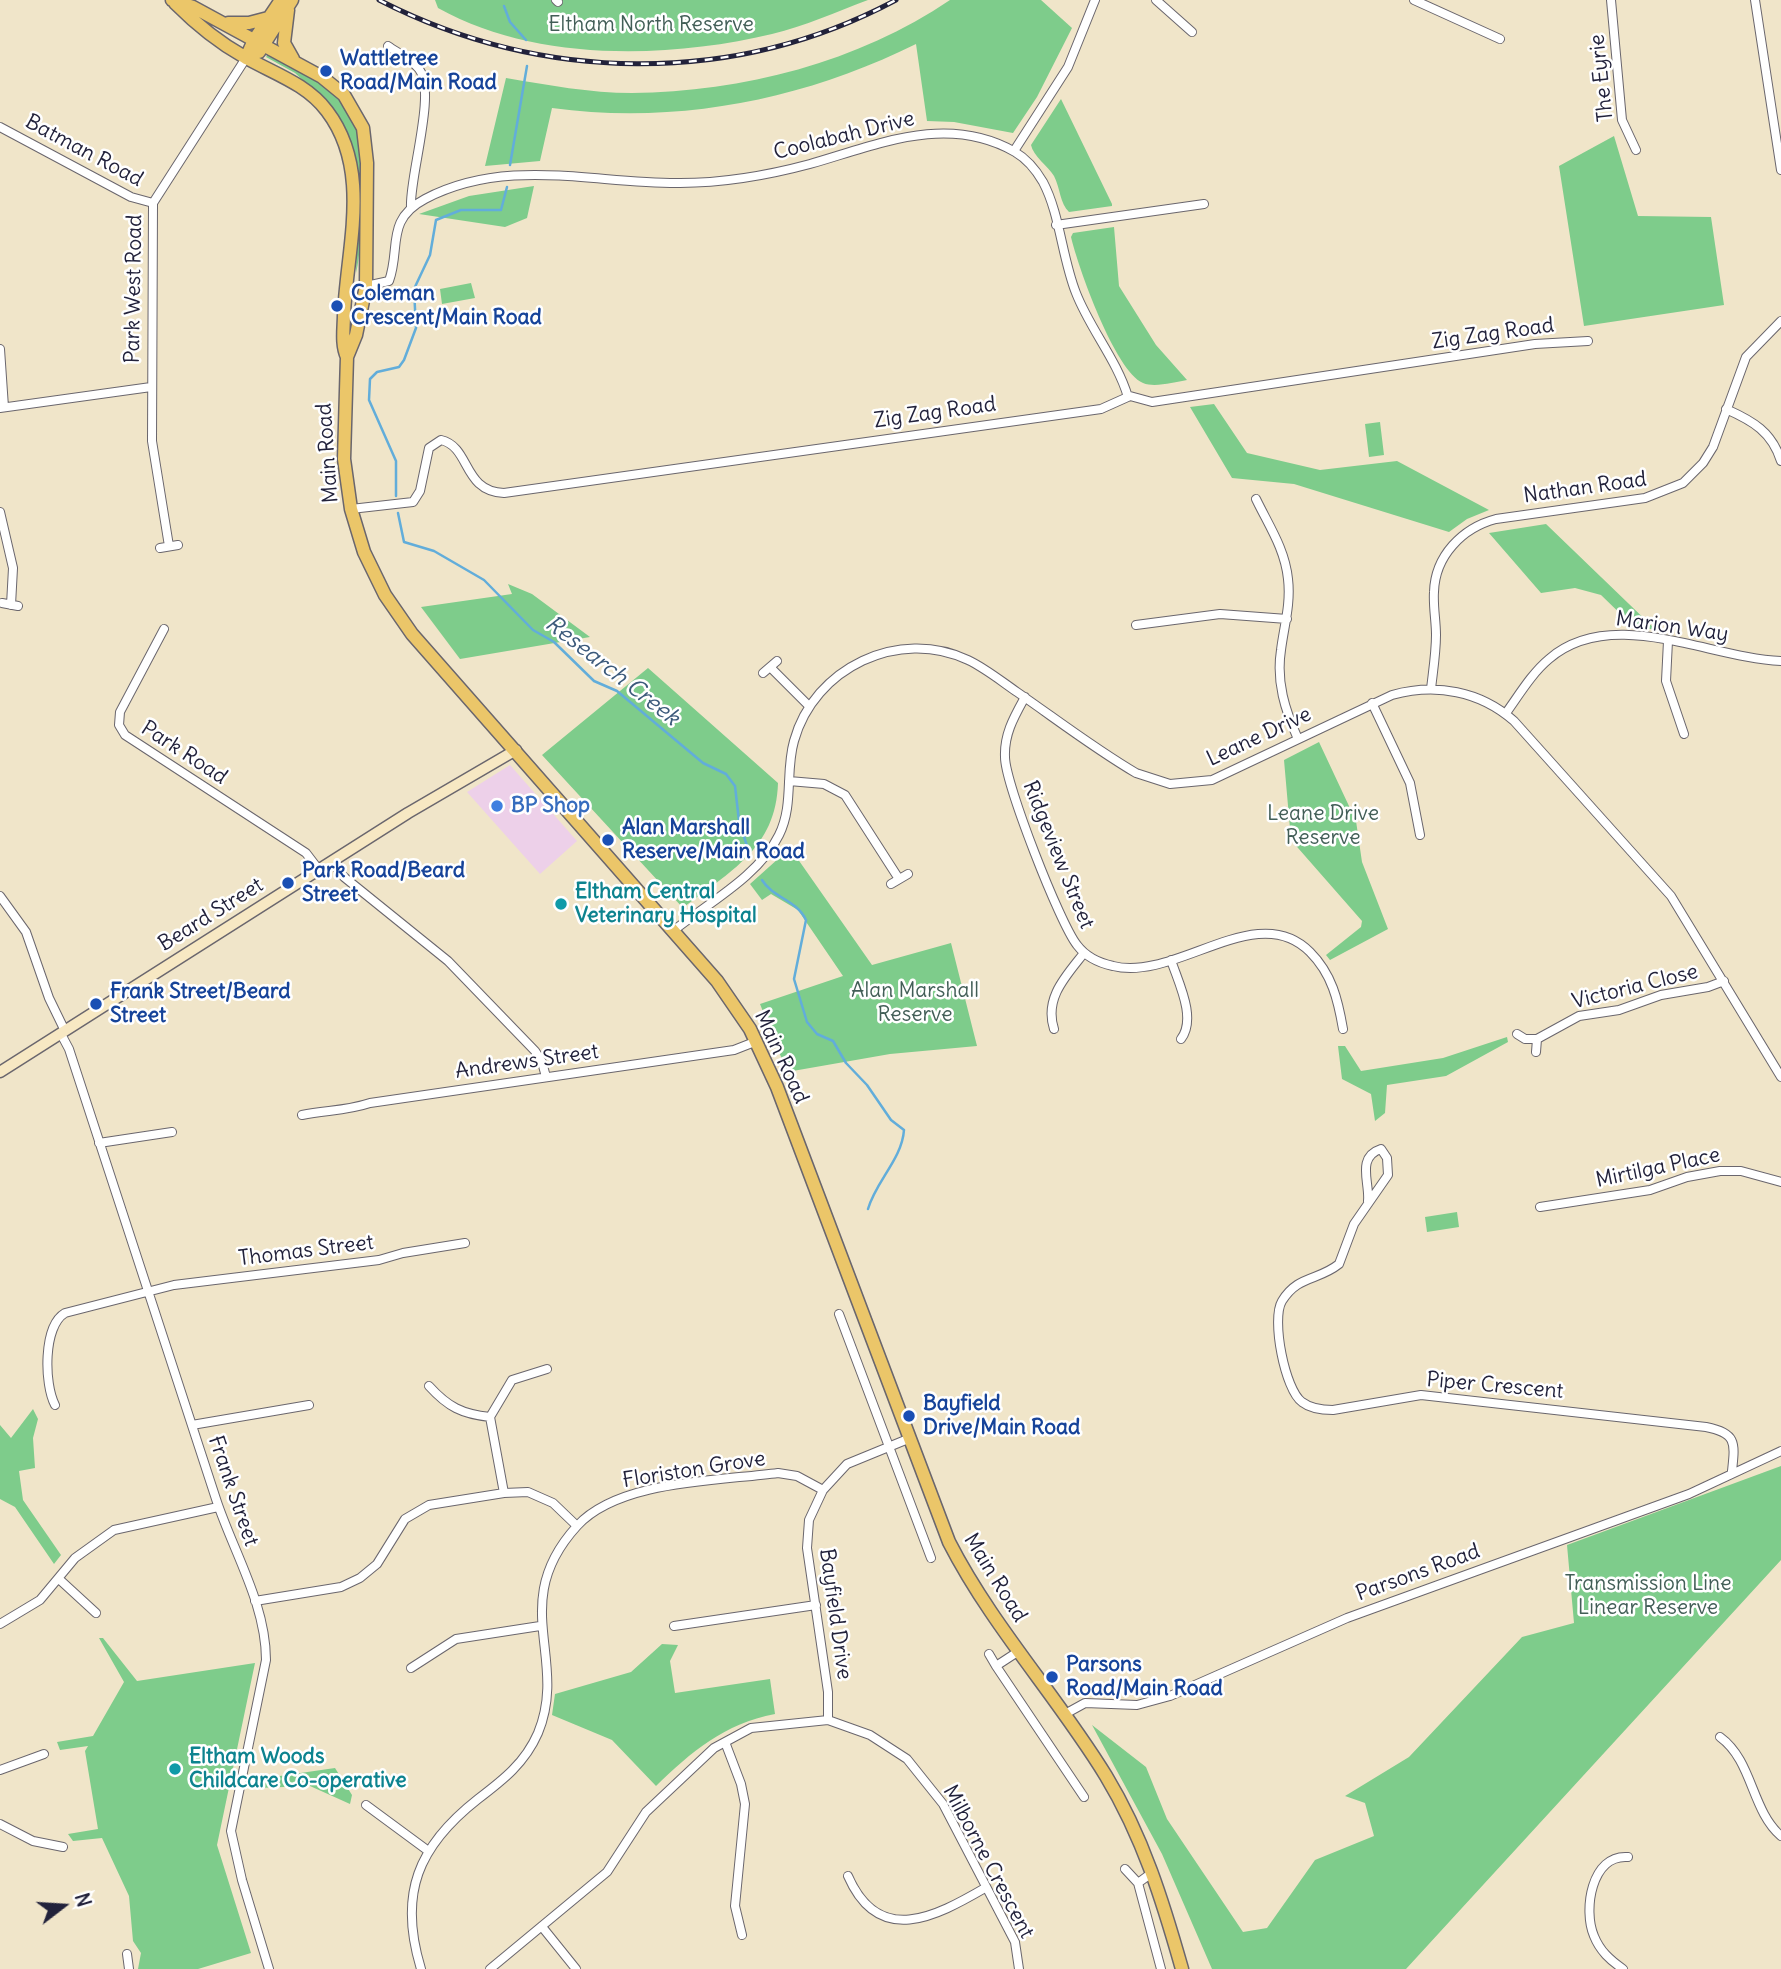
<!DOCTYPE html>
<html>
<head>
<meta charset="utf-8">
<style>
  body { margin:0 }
  #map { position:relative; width:1781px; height:1969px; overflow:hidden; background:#f0e5c9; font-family:Delius,sans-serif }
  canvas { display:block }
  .north { position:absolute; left:28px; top:1871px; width:70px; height:70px; -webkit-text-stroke:5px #fff; paint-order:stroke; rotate:73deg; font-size:19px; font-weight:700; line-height:28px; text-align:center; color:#22223b }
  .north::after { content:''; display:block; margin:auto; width:24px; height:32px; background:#22223b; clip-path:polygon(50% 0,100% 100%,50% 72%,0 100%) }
</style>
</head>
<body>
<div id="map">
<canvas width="1781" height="1969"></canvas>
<div class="north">N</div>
</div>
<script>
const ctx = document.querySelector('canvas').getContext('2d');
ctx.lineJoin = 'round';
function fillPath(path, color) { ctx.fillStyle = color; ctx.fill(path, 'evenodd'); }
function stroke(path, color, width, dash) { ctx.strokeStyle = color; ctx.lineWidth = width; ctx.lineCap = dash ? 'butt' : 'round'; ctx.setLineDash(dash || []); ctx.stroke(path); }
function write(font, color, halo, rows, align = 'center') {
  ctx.font = font + ' Delius,sans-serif'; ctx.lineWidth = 5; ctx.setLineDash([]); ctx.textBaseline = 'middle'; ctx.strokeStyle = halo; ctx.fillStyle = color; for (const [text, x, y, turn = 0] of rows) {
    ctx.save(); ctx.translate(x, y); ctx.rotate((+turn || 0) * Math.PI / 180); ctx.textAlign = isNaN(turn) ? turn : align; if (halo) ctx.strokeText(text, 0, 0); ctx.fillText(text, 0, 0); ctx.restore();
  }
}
fillPath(new Path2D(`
  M510,765l67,76 -37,33 -73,-82z`), '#edd0e9');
fillPath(new Path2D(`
  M435,0h433c-32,12 -63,26 -96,34 -105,25 -238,28 -334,-26z
  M950,0h91l31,28 -35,69 -24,36 -59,-11 -27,-1 -11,-77c-113,56 -239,81 -364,64l-12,53 -55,5 21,-88c42,7 84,15 126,15 110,-1 227,-31 318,-93z
  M268,54c38,20 86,41 93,90 2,17 0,36 0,54 0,20 0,57 -5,75l2,-85 -42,-96 -21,-19 -29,-16z
  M1061,99l51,105v2l-43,6c-9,-8 -9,-25 -15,-36 -6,-10 -21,-20 -23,-31z
  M1614,136l24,80 73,1 13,88 -140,21 -25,-160z
  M534,186l-7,32 -22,9 -86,-13 50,-18z
  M1114,227l5,59 37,59 31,35c-13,2 -32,8 -44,3 -28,-12 -65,-116 -72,-146l2,-4z
  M471,283l4,15 -33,6 -2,-15z
  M1214,404l33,49 73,17 77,-9 92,49 -22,9 -18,13 -155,-48 -62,-6 -42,-71z
  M1380,422l4,33 -15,2 -4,-33z
  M1546,524l110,106 -23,-4 -32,-31 -26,-7 -34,5 -52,-60z
  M508,584l24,10 58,43 -130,22 -39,-52 91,-13z
  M648,668l130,115c-2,66 -48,88 -95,125l-141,-153z
  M1319,742l37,79 6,41 26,67 -58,31 -4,-5 35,-28 1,-6 -71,-81 -7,-80z
  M788,845l84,120 79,-22 26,103 -87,8 -103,18 -27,-68 83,-28 -45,-66 -27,-16 -9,6 -12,-16 29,-26z
  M1507,1037l1,5 -62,34 -59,9 -2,28 -10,8 -4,-27 -29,-15 -4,-33h7l16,25 82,-13z
  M1457,1212l2,15 -32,5 -2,-15z
  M33,1409l5,10 -5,19 2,30 -16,3 4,29 38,55 -7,9 -39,-57 -15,-8v-74l11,13z
  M1781,1466v94l-375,409h-194l-50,-115 -70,-129 54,42 21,52 76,113 24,-4 48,-68 59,-24 -9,-33 -20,-7 64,-39 113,-120 52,-14 -7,-78z
  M99,1638h4l34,43 118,-18 -38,182 34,108 -53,16h-60l3,-16 -8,-12 -4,-45 -27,-58 -29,3 -5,-7 30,-5 -13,-78 3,-5 -28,4 -3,-8 36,-6 31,-54z
  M662,1644l16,1 -8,16 5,32 95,-14 5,35c-51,10 -83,37 -119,72l-44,-46 -60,-25 3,-21 76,-22z
  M335,1768l17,27 -2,9 -40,-18 -53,2 2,-9z`), '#7ecc8b');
stroke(new Path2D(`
  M504,6l6,16 16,18
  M510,165l17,-99
  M396,496v-35l-27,-61 1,-21 7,-7 22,-5 5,-7 12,-32 -2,-39 16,-34 6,-35 25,-10h40l6,-23
  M398,513l6,29 30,9 50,29 49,50 21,12 40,39 23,10 86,72 23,11 9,12 4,35 9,28
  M762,880c11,18 35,20 44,40l-12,59 13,43 10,12 16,7 13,22 21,22 24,35 13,10c-2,29 -28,51 -36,79`), '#62adda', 2.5);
const street = new Path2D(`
  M556,0l2,2
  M1156,0l36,32
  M1414,0l86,39
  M1611,0l11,120 14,30
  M1755,0l26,170
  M388,46c10,7 23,13 31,23 18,22 -10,109 -8,138
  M0,127l131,70 22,6
  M1014,151l54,-84 27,-67
  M1056,225l148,-21
  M366,286l23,-5c12,-33 -4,-61 36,-82 82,-43 169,-15 255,-16 43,0 89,-8 130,-19 67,-19 137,-51 205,-12 12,7 21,18 28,30 17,32 19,76 33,111 14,36 41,67 52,104
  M0,349l4,58
  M0,408l151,-21
  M1726,409c27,12 46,23 55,52
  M1256,499c13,27 29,50 32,80 3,25 -4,47 -7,71 -5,32 4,60 17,89
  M351,509l62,-7 7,-11 9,-43 12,-8c30,7 21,51 63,53l597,-84 29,-13 22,6 383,-58 53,-3
  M0,512l13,56 -2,37
  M169,546l-17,-105 1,-238 93,-145
  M160,548l18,-3
  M2,603l16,3
  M1136,625l84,-11 67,5
  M164,629l-44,83 -1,13 6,10 181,118 13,17
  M1668,641l-2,40 18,53
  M770,667l39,39
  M763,673l14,-12
  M1431,689c2,-18 5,-36 5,-54 0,-14 -3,-29 -2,-43 1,-36 28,-64 62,-73l149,-21 38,-15 20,-20 10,-16 33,-90 35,-36
  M1025,697c-11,20 -21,37 -20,60 0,26 55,167 72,188 9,12 22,18 36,21 63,16 144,-68 197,-14 22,22 28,48 33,77
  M1372,703l38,80 10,52
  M1506,713c13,-18 26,-40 43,-54 63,-54 160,-1 232,2
  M789,781l35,3 21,11 54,84
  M332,862l12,15 104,84 87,90 7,11 4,15
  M891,884l17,-10
  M0,896l26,36 23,66 16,33
  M673,931c35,-28 86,-55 106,-96 15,-30 6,-63 15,-94 20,-73 105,-114 174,-81 17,8 33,21 49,32 39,27 78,57 119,81l34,11 42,-4 180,-85c44,-12 88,-4 122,26l157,175 110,181
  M1171,960c7,22 26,58 10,79
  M1054,1029c-10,-31 12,-53 30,-76
  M61,1034l8,15c49,150 98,300 147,450 17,52 50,105 50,161l-35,171 11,49 27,89
  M1517,1034l8,5h12l42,-23 40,-6 42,-15 47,-8 16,-6
  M1536,1052l1,-13
  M302,1115c24,-5 44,-4 68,-12l364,-53 23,-9
  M99,1143l73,-11
  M1368,1201c2,-18 -12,-44 13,-52l6,9 1,17 -34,49 -15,40c-21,17 -41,11 -57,37 -11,18 3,89 20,101 9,7 21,8 31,8l88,-15 285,32c31,6 29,16 26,44
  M1540,1207l110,-17 37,-13 33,-6h21l40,11
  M839,1314l92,244
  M429,1386c19,21 33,28 61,31
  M55,1405c-11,-21 -12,-79 10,-92l109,-28 205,-25 24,-7 62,-10
  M192,1425l117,-20
  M504,1493l-14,-76 22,-37 35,-11
  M59,1579l37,34
  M255,1601l86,-14 19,-9 17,-14 28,-45 24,-14 75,-12 24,-1 25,11 24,23
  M0,1624l40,-24 35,-42 39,-28 104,-23
  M674,1626l142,-21
  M1019,1651l-23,15 88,131
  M989,1654l7,12
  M411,1668l45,-29 84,-13
  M1065,1714l20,-11 52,2 33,-9 177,-78 342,-124 92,-43
  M828,1720v-28l-21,-144 2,-28 14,-30 24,-26 61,-25
  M1720,1737c33,24 31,73 61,99
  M725,1742l16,42 4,20 -10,102 7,29
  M0,1770l44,-16
  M366,1805l61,45
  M0,1824l33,17 30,6
  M1125,1869l13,14
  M1153,1872l-15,11 23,86
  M848,1876c31,71 87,41 137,12
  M543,1928l33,41
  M127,1954l2,15
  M421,1969c-23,-75 -3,-123 57,-170 25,-19 47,-36 60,-66 31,-75 -31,-130 39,-207 42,-46 142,-45 201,-53l19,3 26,14
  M490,1969l117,-97 39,-60 68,-64 37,-20 77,-8 42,15 37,24 36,45 72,138 4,27
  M1623,1969c-13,-9 -23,-18 -29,-33 -11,-25 -3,-82 34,-79`);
const secondary = new Path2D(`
  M0,1072l408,-259 108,-63`);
const primary = new Path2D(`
  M172,0l21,7 129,70 22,18 19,33 4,35 -1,123 -10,49 -9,22 -3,102 7,50 13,43 21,43 27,39 305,347 33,48 27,58 172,455c43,84 108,154 157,234 37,61 57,126 76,193
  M175,3c20,20 43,39 68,53 29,17 63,27 84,55 45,59 20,136 17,203 0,14 -3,30 3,43
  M288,10l-4,33 9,16
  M228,23h21l19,-5
  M259,52l33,-52
  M246,58l8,-18 27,-40`);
stroke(street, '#6a666d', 10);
stroke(secondary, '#6a666d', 13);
stroke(primary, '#6a666d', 15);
stroke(street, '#fff', 8);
stroke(secondary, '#f7e8c3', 10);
stroke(primary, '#ebc669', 12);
const rail = new Path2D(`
  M379,0c162,83 354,87 517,0`);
stroke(rail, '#22223b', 5);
stroke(rail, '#fff', 2.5, [8]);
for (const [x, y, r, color] of [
  [326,71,7,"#1a4fb4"],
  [337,306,7,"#1a4fb4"],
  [497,806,7,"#3f7fe0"],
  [608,840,7,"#1a4fb4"],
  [288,883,7,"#1a4fb4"],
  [561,904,7,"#0f9aa8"],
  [96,1004,7,"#1a4fb4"],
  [909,1416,7,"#1a4fb4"],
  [1052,1677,7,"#1a4fb4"],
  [175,1769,7,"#0f9aa8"]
]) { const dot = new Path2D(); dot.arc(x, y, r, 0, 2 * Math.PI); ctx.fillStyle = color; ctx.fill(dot); stroke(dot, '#fff', 2.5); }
write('21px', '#425e57', '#fff', [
  ["Eltham North Reserve",651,25],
  ["Leane Drive",1323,814],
  ["Reserve",1323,838],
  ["Alan Marshall",915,991],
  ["Reserve",915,1015],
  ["Transmission Line",1648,1584],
  ["Linear Reserve",1648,1608]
]);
write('bold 21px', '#164399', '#fff', [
  ["Wattletree",340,59],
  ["Road/Main Road",340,83],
  ["Coleman",351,294],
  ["Crescent/Main Road",351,318],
  ["Alan Marshall",622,828],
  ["Reserve/Main Road",622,852],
  ["Park Road/Beard",302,871],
  ["Street",302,895],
  ["Frank Street/Beard",110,992],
  ["Street",110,1016],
  ["Bayfield",923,1404],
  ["Drive/Main Road",923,1428],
  ["Parsons",1066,1665],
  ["Road/Main Road",1066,1689]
], 'left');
write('21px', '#22223b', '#fff', [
  ["The Eyrie",1602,78,-96],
  ["Coolabah Drive",844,136,-14],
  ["Batman Road",84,151,28],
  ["Park West Road",134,289,-89],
  ["Zig Zag Road",1493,334,-8],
  ["Zig Zag Road",935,413,-8],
  ["Main Road",328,453,-94],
  ["Nathan Road",1585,488,-8],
  ["Marion Way",1672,627,8],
  ["Leane Drive",1259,737,-25],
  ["Park Road",184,753,33],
  ["Ridgeview Street",1058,855,68],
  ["Beard Street",211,915,-32],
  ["Victoria Close",1635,987,-14],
  ["Main Road",781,1057,65],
  ["Andrews Street",527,1062,-8],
  ["Mirtilga Place",1658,1168,-12],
  ["Thomas Street",306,1251,-7],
  ["Piper Crescent",1495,1386,5],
  ["Floriston Grove",694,1470,-9],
  ["Frank Street",233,1491,71],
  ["Parsons Road",1418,1573,-20],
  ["Main Road",995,1578,58],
  ["Bayfield Drive",835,1614,82],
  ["Milborne Crescent",988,1862,62]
]);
write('bold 21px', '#366cbe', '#fff', [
  ["BP Shop",511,806]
], 'left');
write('bold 21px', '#0d838f', '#fff', [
  ["Eltham Central",575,892],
  ["Veterinary Hospital",575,916],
  ["Eltham Woods",189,1757],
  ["Childcare Co-operative",189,1781]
], 'left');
write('italic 23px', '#3c5a7b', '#fff', [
  ["Research Creek",612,671,38]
]);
</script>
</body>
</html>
